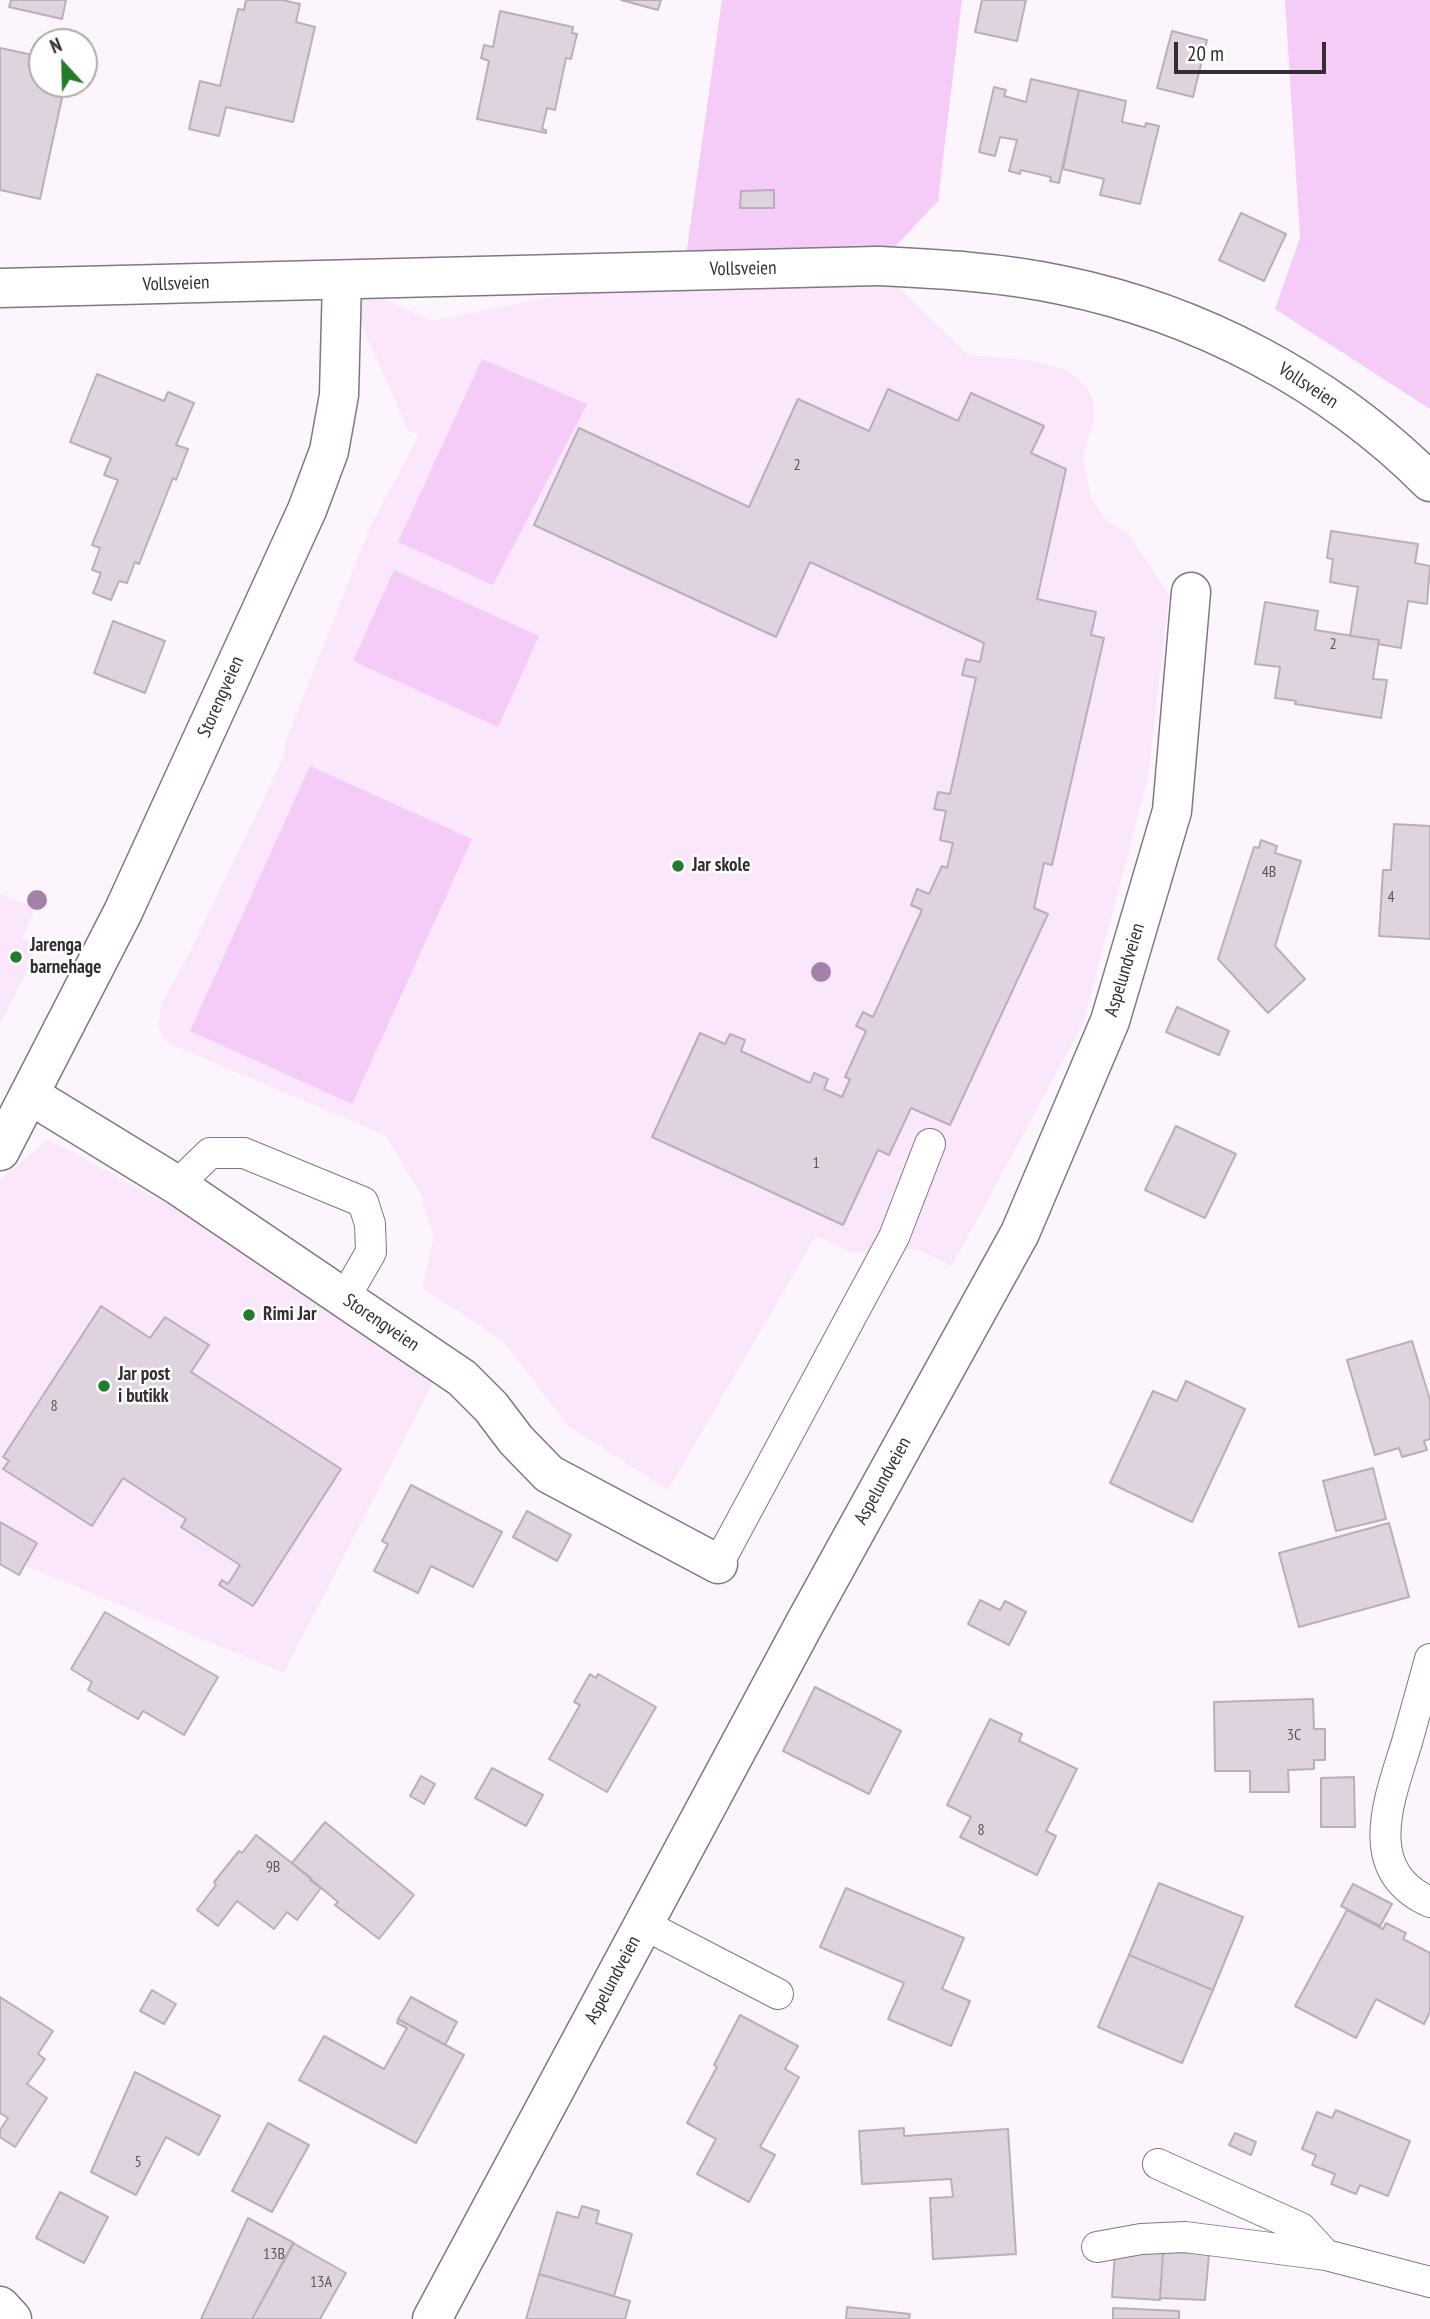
<!DOCTYPE html>
<html>
<head>
<meta charset="utf-8">
<style>
  body { margin:0 }
  #map { position:relative; width:1430px; height:2319px; overflow:hidden; background:#fdf5fe; font-family:"PT Sans Narrow",sans-serif }
  canvas { display:block }
  .north { position:absolute; left:28px; top:28px; width:70px; height:70px; box-sizing:border-box; background:#fff; border:2px solid #adabad; border-radius:50%; rotate:338deg; font-size:19px; font-weight:700; line-height:28px; text-align:center; color:#332e33 }
  .north::after { content:''; display:block; margin:auto; width:24px; height:32px; background:#227c2a; clip-path:polygon(50% 0,100% 100%,50% 72%,0 100%) }
  .scale { position:absolute; left:1174px; top:42px; width:152px; height:32px; box-sizing:border-box; border:4px solid #332e33; border-top:0; padding-left:9px; font-size:21px; line-height:24px; white-space:nowrap; color:#332e33; -webkit-text-stroke:5px #fff; paint-order:stroke }
</style>
</head>
<body>
<div id="map">
<canvas width="1430" height="2319"></canvas>
<div class="north">N</div>
<div class="scale">20 m</div>
</div>
<script>
const ctx = document.querySelector('canvas').getContext('2d');
ctx.lineJoin = 'round';
function fillPath(path, color) { ctx.fillStyle = color; ctx.fill(path, 'evenodd'); }
function stroke(path, color, width, dash) { ctx.strokeStyle = color; ctx.lineWidth = width; ctx.lineCap = dash ? 'butt' : 'round'; ctx.setLineDash(dash || []); ctx.stroke(path); }
function write(font, color, halo, rows, align = 'center') {
  ctx.font = font + ' "PT Sans Narrow",sans-serif'; ctx.lineWidth = 5; ctx.setLineDash([]); ctx.textBaseline = 'middle'; ctx.strokeStyle = halo; ctx.fillStyle = color; for (const [text, x, y, turn = 0] of rows) {
    ctx.save(); ctx.translate(x, y); ctx.rotate((+turn || 0) * Math.PI / 180); ctx.textAlign = isNaN(turn) ? turn : align; if (halo) ctx.strokeText(text, 0, 0); ctx.fillText(text, 0, 0); ctx.restore();
  }
}
fillPath(new Path2D(`
  M877,266l91,89 62,5 36,10 15,11 12,17 1,23 -11,35 8,42 17,24 21,12 40,61 -21,183 -65,246 -131,242 -35,-17 -64,4 -37,-17 -148,254 -101,-65 -63,-83 -82,-54 12,-50 -14,-45 -35,-58 -219,-93 -8,-15 3,-23 28,-50 96,-200 -1,-8 86,-219 49,-92 -11,-5 -66,-150 90,41 252,-51z
  M0,894l35,14 -13,30 15,4 -10,29 -27,55z
  M48,1139l169,92 220,144 -153,298 -284,-118v-375z`), '#fae7fb');
fillPath(new Path2D(`
  M722,0h240l-24,201 -61,65 -193,4z
  M1285,0h145v409l-155,-100 25,-71z
  M482,359l105,45 -94,181 -95,-43z
  M394,570l145,66 -41,91 -145,-66z
  M310,766l162,73 -120,265 -162,-73z`), '#f5cbf8');
const building = new Path2D(`
  M11,0h55l-4,19 -53,-12z
  M246,0h36l18,4 -4,18 19,5 -22,95 -67,-15 -7,29 -30,-7 11,-48 20,5 18,-77 6,1z
  M621,0h40l-3,10z
  M982,0h44l-9,41 -42,-9z
  M500,11l73,16 -1,6 5,1 -6,25 -5,-1 -11,52 -8,-2 -5,21 4,1v3l-69,-14 12,-58 -8,-3 3,-13 9,2z
  M1172,31l35,9 -14,57 -36,-9z
  M0,48l42,9v27h23l-25,115 -40,-9z
  M1031,79l48,11 -20,93 -9,-2 1,-4 -30,-7 -1,4 -11,-3 8,-31 -17,-3 -5,19 -16,-4 15,-65 12,3 -2,6 22,6z
  M1079,90l47,11 -4,21 23,5 1,-4 13,3 -19,78 -40,-9 4,-16 -41,-10z
  M774,190v18h-34l1,-17z
  M1241,213l45,21 -22,47 -45,-21z
  M97,374l67,27 4,-9 26,11 -18,42 12,4 -12,31 -3,-2 -34,86 -4,-2 -8,21 -8,-2 -8,19 -18,-7 8,-20 -9,-3 8,-22 -8,-3 26,-65 -14,-5 7,-17 -41,-16z
  M888,389l70,32 13,-28 73,33 -13,27 35,16 -29,130 59,13 -5,23 13,3 -52,227 -8,-2 -10,45 14,6 -98,211 -39,-17 -22,47 -11,-5 -35,75 -191,-88 48,-104 25,11 5,-10 15,6 -4,11 69,32 4,-10 14,6 -4,10 18,8 8,-18 -5,-2 21,-46 -10,-5 7,-14 10,5 49,-107 -11,-5 6,-16 12,5 13,-28 5,2 6,-25 -13,-3 6,-29 -12,-2 4,-17 12,2 26,-116 -14,-3 4,-16 14,3 4,-19 -174,-81 -34,75 -242,-112 45,-97 170,79 49,-108 71,32z
  M1331,531l87,13 -3,19 15,3 -3,38 -19,-3 -7,47 -23,-4 1,-4 -29,-4 8,-49 -28,-5 3,-23 -6,-1z
  M1265,602l53,9 -3,19 64,10 -6,39 14,1 -6,38 -86,-14 1,-3 -21,-3 5,-31 -25,-3z
  M113,621l52,20 -20,52 -51,-20z
  M1394,824l36,2v113l-51,-3 4,-66h8z
  M1261,840l16,6 -2,7 26,8 -26,85 30,33 -37,34 -50,-54 36,-112 5,1z
  M1177,1007l52,24 -10,24 -53,-23z
  M1176,1126l60,28 -31,64 -60,-28z
  M101,1306l49,32 15,-21 44,28 -18,27 150,97 -88,137 -34,-21 3,-5 6,4 12,-19 -59,-38 5,-8 -63,-41 -31,48 -89,-57 6,-8 -6,-4z
  M1412,1341l18,59v39l-6,2 3,9 -25,7 -3,-9 -24,7 -28,-95z
  M1186,1381l59,28 -53,113 -82,-39 43,-92 24,10z
  M1373,1468l13,51 -50,12 -13,-50z
  M411,1485l91,47 -29,55 -42,-21 -13,27 -44,-22 14,-27 -6,-3z
  M527,1511l44,24 -14,26 -44,-24z
  M0,1522l37,21 -18,32 -19,-11z
  M1389,1523l20,74 -110,30 -20,-74z
  M980,1600l20,10 5,-9 21,11 -17,33 -41,-21z
  M105,1612l113,65 -34,58 -41,-24 -5,8 -50,-29 4,-8 -21,-13z
  M590,1674l6,4 2,-4 58,33 -49,85 -58,-33 31,-54 -6,-3z
  M815,1687l86,44 -32,63 -86,-43z
  M1313,1699l1,30h11v31h-11v9l-26,1 1,22h-39v-21h-35l-1,-69z
  M990,1719l32,15 -3,7 58,28 -31,62 10,5 -19,39 -77,-38 11,-20 -24,-12z
  M492,1768l51,27 -17,31 -51,-28z
  M421,1776l14,8 -11,20 -14,-8z
  M1354,1777l1,50h-34v-49z
  M325,1822l89,73 -35,44 -44,-34 3,-3 -46,-39z
  M256,1835l55,43 -1,2 11,8 -24,32 -10,-8 -13,17 -37,-28 -19,25 -21,-16 19,-25 -2,-3 25,-31 3,2z
  M1159,1883l84,34 -30,73 -84,-35z
  M1353,1884l39,20 -12,22 -39,-20z
  M846,1888l118,50 -22,51 28,12 -19,45 -63,-27 16,-36 -84,-36z
  M1347,1910l36,19 3,-6 20,10 -3,6 27,14v59l-6,12 -48,-25 -20,39 -61,-32z
  M1129,1955l84,35 -31,73 -84,-36z
  M152,1990l24,14 -12,20 -24,-13z
  M0,1997l53,34 -15,23 7,5 -18,25 20,14 -32,49 -15,-10v-7l8,-12 -8,-5z
  M411,1997l46,25 -12,23 -47,-26z
  M740,2015l58,31 -13,23 14,8 -39,70 15,8 -26,47 -52,-28 19,-35 -29,-16 30,-56 -3,-2z
  M398,2019l66,36 -48,88 -117,-63 25,-44 60,33 23,-41 -10,-5z
  M135,2072l85,44 -21,39 -33,-18 -30,58 -45,-23z
  M1336,2110l74,31 -22,55 -28,-11 -4,9 -25,-10 4,-10 -23,-9 4,-10 -14,-6 15,-37 15,6z
  M268,2123l41,22 -37,67 -40,-21z
  M904,2128v8l104,-7 8,125 -83,5 -3,-61 23,-1 -2,-18 -89,5 -3,-53z
  M1235,2133l21,9 -5,13 -22,-10z
  M60,2192l48,25 -24,46 -48,-25z
  M582,2206l17,5 -3,12 36,11 -18,62 -75,-22 18,-62 21,6z
  M248,2218l46,25 -42,76h-51z
  M293,2243l53,30 -26,46h-68z
  M1115,2251l48,2 -3,47 -48,-3z
  M1161,2251l48,3 -4,46 -45,-2 3,-45h-3z
  M539,2274l91,27 -5,18h-99z
  M847,2307l63,7 -1,5h-63z
  M1113,2308l66,3v8h-66z`);
fillPath(building, '#e0d3e0');
stroke(building, '#baaebb', 2);
const lane = new Path2D(`
  M177,1185l33,-32h34l119,49 7,22 1,28 -27,47
  M718,1564l176,-327 36,-93
  M1430,1659c-8,28 -15,55 -23,83 -17,56 -48,128 23,160
  M643,1924l135,70
  M1158,2164l143,64 25,27
  M1097,2247l44,-8 44,-2 141,18 104,27`);
const street = new Path2D(`
  M30,1095l147,90 285,193 29,29 25,33 33,34 169,90
  M0,2306l12,13
  M432,2319l374,-698 214,-388 90,-212 62,-210 19,-219`);
const secondary = new Path2D(`
  M0,288l877,-22c61,3 124,6 184,19 138,28 269,97 369,197
  M0,1151l123,-239 184,-402 22,-59 10,-56 3,-115`);
stroke(lane, '#817682', 32);
stroke(street, '#817682', 41);
stroke(secondary, '#817682', 41);
stroke(lane, '#fff', 30);
stroke(street, '#fff', 38);
stroke(secondary, '#fff', 38);
ctx.fillStyle = '#a482a7';
for (const [x, y] of [
  [37,900],
  [821,972]
]) { ctx.beginPath(); ctx.arc(x, y, 10, 0, 2 * Math.PI); ctx.fill(); }
for (const [x, y, r, color] of [
  [678,866,7,"#227c2a"],
  [16,957,7,"#227c2a"],
  [249,1315,7,"#227c2a"],
  [104,1386,7,"#227c2a"]
]) { const dot = new Path2D(); dot.arc(x, y, r, 0, 2 * Math.PI); ctx.fillStyle = color; ctx.fill(dot); stroke(dot, '#fff', 2.5); }
write('16px', '#5e575e', null, [
  ["2",797,465],
  ["2",1333,644],
  ["4B",1269,872],
  ["4",1391,897],
  ["1",816,1163],
  ["8",54,1406],
  ["3C",1294,1735],
  ["8",981,1830],
  ["9B",273,1867],
  ["5",138,2162],
  ["13B",274,2254],
  ["13A",321,2282]
]);
write('19px', '#332e33', '#fff', [
  ["Vollsveien",743,269,-1],
  ["Vollsveien",176,284,-2],
  ["Vollsveien",1308,386,33],
  ["Storengveien",221,697,-66],
  ["Aspelundveien",1125,970,-73],
  ["Storengveien",381,1323,34],
  ["Aspelundveien",883,1481,-61],
  ["Aspelundveien",613,1980,-62]
]);
write('bold 19px', '#332e33', '#fff', [
  ["Jar skole",692,866],
  ["Jarenga",30,946],
  ["barnehage",30,968],
  ["Rimi Jar",263,1315],
  ["Jar post",118,1375],
  ["i butikk",118,1397]
], 'left');
</script>
</body>
</html>
